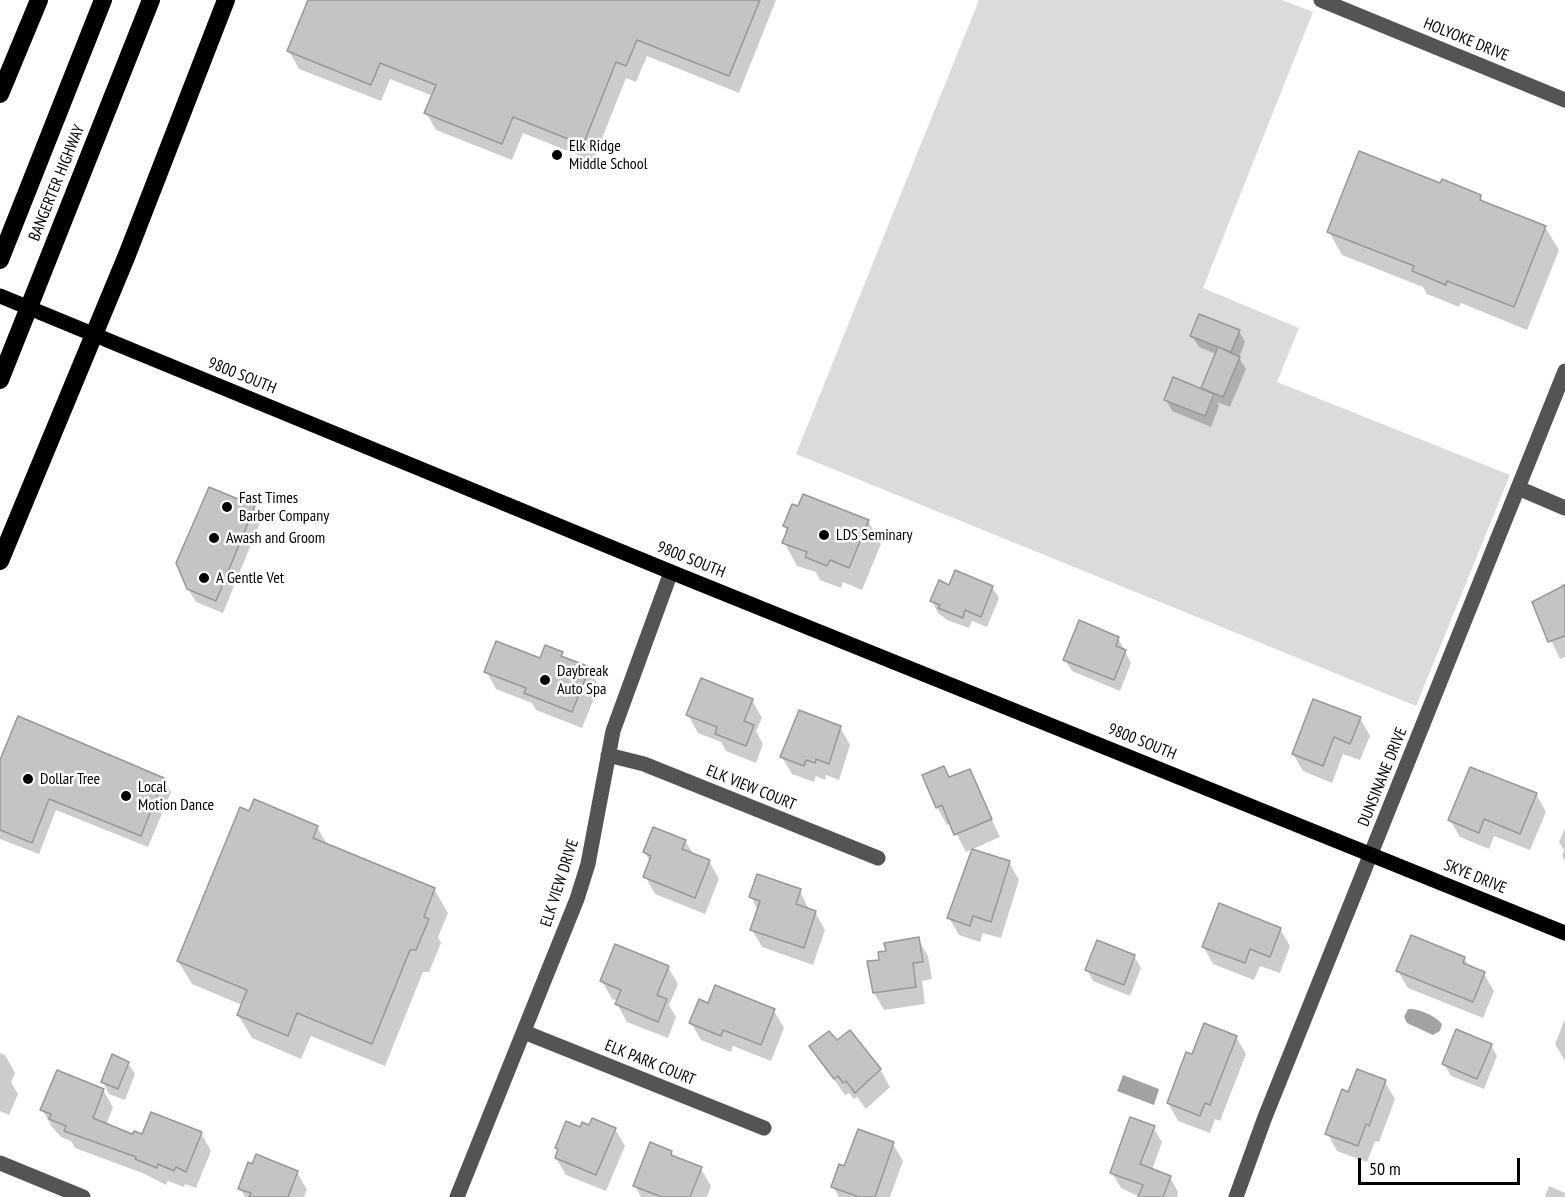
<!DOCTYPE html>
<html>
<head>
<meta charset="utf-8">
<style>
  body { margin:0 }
  #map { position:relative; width:1565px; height:1197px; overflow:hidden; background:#fff; font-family:"PT Sans Narrow",sans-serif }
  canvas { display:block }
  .scale { position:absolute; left:1358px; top:1158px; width:162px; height:27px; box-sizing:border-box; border:3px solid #000; border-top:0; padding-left:8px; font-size:18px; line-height:21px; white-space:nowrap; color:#000; -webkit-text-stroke:4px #fff; paint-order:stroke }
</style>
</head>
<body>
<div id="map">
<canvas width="1565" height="1197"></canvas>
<div class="scale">50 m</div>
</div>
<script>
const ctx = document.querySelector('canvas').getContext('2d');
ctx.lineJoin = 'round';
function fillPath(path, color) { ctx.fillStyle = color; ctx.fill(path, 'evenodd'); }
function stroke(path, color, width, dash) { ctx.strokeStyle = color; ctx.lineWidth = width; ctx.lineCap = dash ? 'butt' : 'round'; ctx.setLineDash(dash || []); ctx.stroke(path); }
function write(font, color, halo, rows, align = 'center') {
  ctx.font = font + ' "PT Sans Narrow",sans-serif'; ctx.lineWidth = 5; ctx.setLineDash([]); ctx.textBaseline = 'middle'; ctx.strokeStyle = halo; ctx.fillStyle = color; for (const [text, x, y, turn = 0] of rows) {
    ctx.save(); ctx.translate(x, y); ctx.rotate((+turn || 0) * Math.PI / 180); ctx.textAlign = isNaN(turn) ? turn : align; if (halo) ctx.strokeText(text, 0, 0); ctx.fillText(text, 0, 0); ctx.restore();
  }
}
fillPath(new Path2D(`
  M979,0h303l31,12 -110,276 96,40 -22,54 233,93 -94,231 -620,-252z`), '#dbdbdb');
fillPath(new Path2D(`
  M1408,1009c10,-1 28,7 34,15l-2,7 -7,4 -26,-12 -3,-6z
  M1123,1075l36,14 -5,16 -37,-14z`), '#a2a2a2');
fillPath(new Path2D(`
  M309,0h467l-37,93 -92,-37 -11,26 -10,-4 -33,83 -70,-28 -11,27 -76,-30 -10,-17 7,-17 -43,-17 -9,22 -82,-32 -10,-18z
  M1441,185l39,11 4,7 61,24 14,23 -32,80 -66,-27 -2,4 -32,-13 -4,-7 -81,-32 -13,-23z
  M1239,331l6,11 -6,16 7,11 -16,38 -13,-5 2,4 -8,21 -39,-16 -6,-11 40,-8 -3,-5 13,-33 -17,-7 -7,-11z
  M254,507l7,13 -38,93 -27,-11 -8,-13z
  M868,521l13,23 -19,46 -19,-8 -2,6 -21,-8 -4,-8 -19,-6 -13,-24 4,-10 -4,-6z
  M1565,583v74l-5,2 -27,-56 29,-15 -1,-3z
  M950,587h42l7,11 -12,29 -15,-6 -3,7 -22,-8 -9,-7 -6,-12z
  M1118,638l13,25 -11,28 -48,-20 -7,-11z
  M562,654l3,5 24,9 10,18 -17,42 -46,-18 -4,-7 -36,-14 -10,-18z
  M752,700l10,18 -6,13 7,13 -7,19 -30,-12 -5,-9 -23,-9 -10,-18z
  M1360,718l10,18 -10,24 -17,-6 -11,29 -29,-12 -10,-17z
  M840,727l10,18 -11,35 -13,-5 -1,5 -9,-4 -2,6 -22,-8 -10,-17z
  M0,764l163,15 8,13 -23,55 -92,-37 -17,44 -39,-15z
  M969,771l31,66 -34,15 -15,-29 -4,2 -10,-18 -13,-31 26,3z
  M1536,794l10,18 -16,38 -36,-14 -5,13 -29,-12 -10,-17z
  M317,827l11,19 106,43 14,24 -10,24 3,6 -12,29h-6l-38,94 -74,-30 -10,23 -49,-21 -14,-23 4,-10 -50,-21 -14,-23z
  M1565,828v33l-3,-5 2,-6 -5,-8z
  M685,841l9,14 15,6 10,18 -14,35 -50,-20 -10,-18 5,-14 -5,-10z
  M1009,862l10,18 -18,58 -18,-5 -3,9 -21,-7 -10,-17z
  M800,891l9,19 6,2 10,18 -12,35 -51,-18 -10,-17 6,-19 -7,-14z
  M1280,929l10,17 -10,27 -20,-7 -6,14 -41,-16 -10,-18z
  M918,939l10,17 4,23 -10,2 3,23 -41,6 -10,-17 -5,-30 11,-2z
  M1134,956l7,12 -11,28 -37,-15 -6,-11z
  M1464,958l6,10 14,6 10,17 -11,27 -75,-30 -10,-17z
  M668,967l10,17 -9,21 7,12 -8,21 -41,-16 -10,-18 1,-3 -6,-2 -10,-18z
  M709,1005l65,6 10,17 -13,33 -38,-15 -2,6 -30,-12 -10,-17z
  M1565,1019v42l-10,-17z
  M1236,1037l10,17 -26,67 -5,-2 -5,14 -32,-12 -10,-18 25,-47z
  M836,1042l44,27 10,18 -24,22 -9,-12 -3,2 -5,-6 -4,2 -34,-48z
  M1491,1045l6,11 -13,33 -33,-13 -7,-12z
  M0,1053l5,2 10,18 -4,9 7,12 -9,21 -9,-4z
  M128,1063l7,11 -10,26 -16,-6 -6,-12z
  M1385,1082l10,17 -16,43 -4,-1 -8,21 -30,-11 -10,-18 22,-39z
  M103,1090l10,17 -7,18 27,11 68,-3 10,18 -15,37 -11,-4 -1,3 -16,-6 -2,4 -21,-11 -70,-26 -4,-7 -10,-4 -9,-10 -10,-18z
  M1153,1127l9,15 -10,28 18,7 8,15 -1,5h-37l-19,-9 -9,-15z
  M580,1129h35l10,17 -19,45 -40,-16 -10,-17 3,-6 -2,-4z
  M893,1144l10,17 -13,36h-51l-6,-10 12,-19z
  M671,1152l4,6 26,11 10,17 -4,11h-66l-6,-11z
  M297,1172l10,18 -3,7h-59l-5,-9z
  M1549,1186l16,7v4h-20z`), '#0003');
const building = new Path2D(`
  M308,0h452l-31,76 -92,-36 -11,26 -10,-4 -33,83 -70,-28 -11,27 -78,-31 12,-28 -56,-22 -9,22 -84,-34z
  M1359,151l81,32 2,-4 39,16 -1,5 66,26 -32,81 -67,-26 -1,4 -34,-14 2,-5 -87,-34z
  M1199,314l41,16 -9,22 -41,-16z
  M1218,347l22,10 -17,40 -22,-9z
  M1173,377l41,17 -9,22 -41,-16z
  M209,487l46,19 -39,95 -29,-12 -11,-26z
  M803,494l66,26 -20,48 -19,-8 -3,6 -22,-9 2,-5 -25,-9 6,-15 -5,-2 9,-22 6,2z
  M955,570l38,16 -12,31 -16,-7 -2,8 -25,-10 2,-3 -10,-4 9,-21 10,5z
  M1565,585v51l-17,6 -16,-40z
  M1079,620l40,17 -3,9 10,4 -12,30 -51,-20z
  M496,641l44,17 5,-13 18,7 -2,4 29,11 -18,45 -48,-19 2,-5 -42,-16z
  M701,678l52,21 -9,22 10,4 -8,21 -31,-12 2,-7 -31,-12z
  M1313,699l48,18 -11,27 -16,-7 -11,29 -31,-12z
  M799,710l42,16 -12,38 -13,-5 -1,4 -9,-3 -2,6 -24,-9z
  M18,716l146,62 -23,58 -92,-37 -17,44 -32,-13v-70z
  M944,766l5,11 21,-8 22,50 -38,16 -12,-30 -6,3 -14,-33z
  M1470,767l67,26 -17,41 -36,-15 -5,14 -31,-13z
  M254,799l64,27 -5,12 122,50 -11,29 5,2 -13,31h-6l-38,94 -75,-31 -9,23 -51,-21 10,-25 -70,-29 63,-154 9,4z
  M653,827l33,13 -4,9 28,11 -15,38 -52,-21 8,-21 -8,-4z
  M972,849l38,12 -19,61 -18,-6 -3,10 -23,-8z
  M757,874l44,15 -5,15 20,7 -12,37 -54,-18 10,-29 -11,-4z
  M1219,903l62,25 -11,29 -20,-8 -5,14 -43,-16z
  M1411,935l54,22 -2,6 22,9 -12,30 -77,-31z
  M919,937l4,25 -10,1 3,24 -43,6 -6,-32 12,-1 -1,-8 8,-1 -2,-8z
  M1097,940l38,15 -11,30 -39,-15z
  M615,944l54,22 -12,29 10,4 -9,23 -43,-18 6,-14 -21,-9z
  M715,985l60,24 -14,36 -38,-15 -2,6 -32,-13 10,-24 9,4z
  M1204,1023l33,13 -27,69 -5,-2 -5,13 -33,-13 19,-51 6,2z
  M1456,1029l36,15 -15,35 -35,-15z
  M850,1030l31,39 -26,24 -9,-12 -3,2 -5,-7 -4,3 -25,-33 20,-15 8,9z
  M112,1054l17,8 -11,27 -17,-7z
  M1357,1069l29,11 -17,46 -3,-2 -8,22 -33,-12 17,-45 6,3z
  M57,1070l47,19 -11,29 39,16 2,-3 8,3 9,-22 51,20 -16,40 -10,-5 -2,4 -16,-7 -1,4 -22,-9 1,-2 -72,-26 2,-5 -17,-7 2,-5 -11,-4z
  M1130,1117l25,9 -15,38 31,12 -8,21h-25l5,-12 -33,-12z
  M592,1118l24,10 -20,47 -41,-17 3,-9 -3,-1 11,-27 14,6 2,-5 7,3z
  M858,1129l36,13 -19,55h-16l-28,-10 8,-23 5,2z
  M650,1142l22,9 -1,4 31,12 -12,30h-28l-29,-11z
  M256,1154l42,17 -10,26h-39l2,-4 -13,-4 10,-27 4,2z`);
fillPath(building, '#c4c4c4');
stroke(building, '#989898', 1.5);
stroke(new Path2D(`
  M1321,0l244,100
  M1518,488l47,20
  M608,755l36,9 234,94
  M524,1032l240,96
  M0,1163l83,34
  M457,1197l120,-298 11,-35 25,-133 58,-159
  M1236,1197l29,-80 300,-746`), '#545454', 15);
stroke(new Path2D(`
  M0,296l671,276 894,361`), '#000', 15);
stroke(new Path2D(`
  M0,94l39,-94
  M0,260l103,-260
  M0,380l151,-380
  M0,561l127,-306 99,-255`), '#000', 18);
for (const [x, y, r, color] of [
  [557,155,6,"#000"],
  [227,507,6,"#000"],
  [824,535,6,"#000"],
  [214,538,6,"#000"],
  [204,578,6,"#000"],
  [545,680,6,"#000"],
  [28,779,6,"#000"],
  [126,796,6,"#000"]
]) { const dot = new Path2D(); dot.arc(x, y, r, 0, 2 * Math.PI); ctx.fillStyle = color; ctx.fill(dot); stroke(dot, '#fff', 2); }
write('16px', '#000', '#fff', [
  ["HOLYOKE DRIVE",1466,40,22],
  ["BANGERTER HIGHWAY",57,183,-68],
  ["9800 SOUTH",242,376,22],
  ["9800 SOUTH",691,560,22],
  ["9800 SOUTH",1142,742,22],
  ["DUNSINANE DRIVE",1383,777,-68],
  ["ELK VIEW COURT",751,788,22],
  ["SKYE DRIVE",1475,877,22],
  ["ELK VIEW DRIVE",560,883,-72],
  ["ELK PARK COURT",650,1063,22]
]);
write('16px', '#000', '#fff', [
  ["Elk Ridge",569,146],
  ["Middle School",569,164],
  ["Fast Times",239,498],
  ["Barber Company",239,516],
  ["LDS Seminary",836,535],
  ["Awash and Groom",226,538],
  ["A Gentle Vet",216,578],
  ["Daybreak",557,671],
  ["Auto Spa",557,689],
  ["Dollar Tree",40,779],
  ["Local",138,787],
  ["Motion Dance",138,805]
], 'left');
</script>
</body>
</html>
